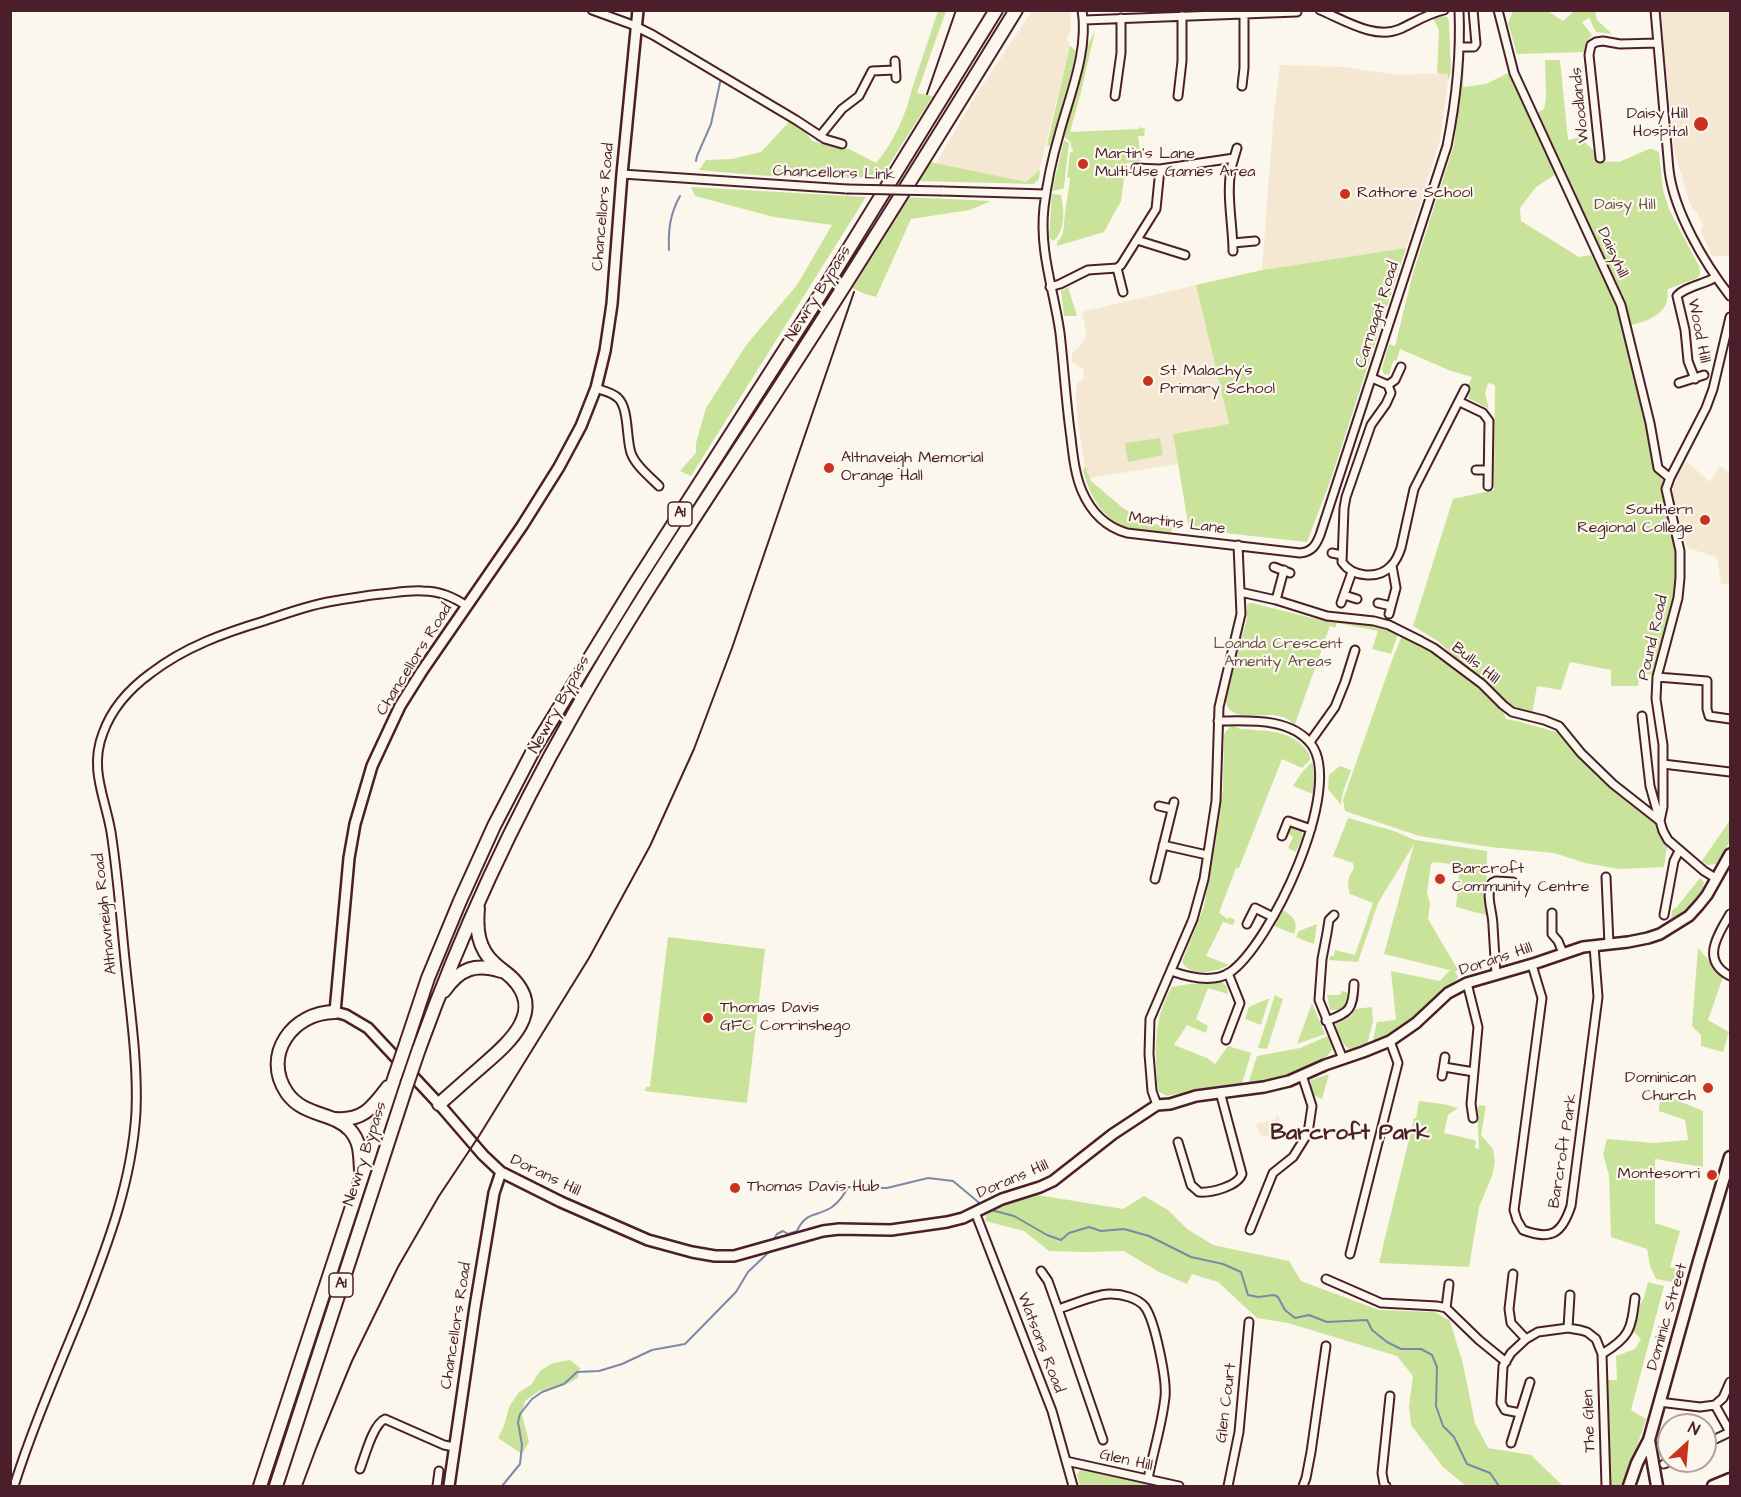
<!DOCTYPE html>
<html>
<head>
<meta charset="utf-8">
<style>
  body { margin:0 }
  #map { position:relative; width:1741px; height:1497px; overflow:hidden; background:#fbf7ec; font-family:"Architects Daughter",sans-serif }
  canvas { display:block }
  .frame { position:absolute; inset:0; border:12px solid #4a1f2b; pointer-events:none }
  .north { position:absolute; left:1657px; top:1413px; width:60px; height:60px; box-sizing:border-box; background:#fbf7ec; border:2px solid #b4a19f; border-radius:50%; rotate:26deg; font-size:16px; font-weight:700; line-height:24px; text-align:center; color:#4a1f2b }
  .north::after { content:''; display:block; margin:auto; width:21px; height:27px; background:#c8321e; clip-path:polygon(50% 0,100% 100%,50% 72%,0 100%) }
</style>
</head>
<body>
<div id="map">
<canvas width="1741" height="1497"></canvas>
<div class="frame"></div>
<div class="north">N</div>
</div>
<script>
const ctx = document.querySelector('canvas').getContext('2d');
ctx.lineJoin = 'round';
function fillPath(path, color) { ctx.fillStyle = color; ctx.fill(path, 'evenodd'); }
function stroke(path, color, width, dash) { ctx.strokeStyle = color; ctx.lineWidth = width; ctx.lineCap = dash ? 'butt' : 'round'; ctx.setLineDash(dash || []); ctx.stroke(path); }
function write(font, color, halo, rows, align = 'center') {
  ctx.font = font + ' "Architects Daughter",sans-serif'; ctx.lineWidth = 4.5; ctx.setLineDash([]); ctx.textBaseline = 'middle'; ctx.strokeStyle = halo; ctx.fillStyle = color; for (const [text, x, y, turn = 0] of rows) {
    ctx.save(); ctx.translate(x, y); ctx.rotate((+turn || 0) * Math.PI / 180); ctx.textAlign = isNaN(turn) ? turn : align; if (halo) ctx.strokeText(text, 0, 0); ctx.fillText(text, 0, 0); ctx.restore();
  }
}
fillPath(new Path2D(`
  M1032,11h39v19l-4,8 3,8 -31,125 -13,11 -90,-19 38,-65z
  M1660,11h70v245h-18l-11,-25 2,-6 -6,-12 -4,-4 -3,-5 -16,-54z
  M1280,65l65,2 53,8 51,-2 -9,67 -34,108 -144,22 11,-147z
  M1196,285l33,140 -56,9 5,30 -89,14 -4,-12 -7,-43 -2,-30 1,-10 7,-5 -1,-10 -6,-2 -5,-4v-8l13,-14 1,-10 -4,-18z
  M1684,459l26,23 10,-16 10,7v111h-9l-4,-27 -30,-9 -15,-56z
  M1277,1116l3,1 -4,10 2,6 -17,4 -5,-13 19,-4z`), '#f4e8d2');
fillPath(new Path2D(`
  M938,11h8l-29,82 16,3 -50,78c-30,6 -59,5 -89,3 -32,-1 -63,-4 -95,-7l7,-10 26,-1 29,-7 29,-31 14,8 8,12 37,8 27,14c16,-18 30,-48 35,-71z
  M1513,11h35l15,10 10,-9v-1h22l2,9 15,14 -16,-2 -7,-14 -7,4 10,13 -6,7 -1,10 -68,2 -9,-31z
  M1442,16l5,1 2,4 2,51 -3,9v-7l-11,-1 2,-43 -6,-12z
  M1095,31l-14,61 -11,40 69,-3 1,-2 5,2 -1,7h-6l3,25 -15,2 -5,38 -17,31 -47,14v-4c9,-9 6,-17 8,-28 1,-12 4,-24 5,-36l-3,-1 3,-24 3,-2v-2l-2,-1c1,-7 -2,-7 -7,-11l25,-95z
  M1070,46l5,4v8l-24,88 -4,-1z
  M1464,55l-1,32 23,-3 24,-12 1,6 45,96 -20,13 -16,21 1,13 58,36 12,-2 28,51 48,191 11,60 -4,45 -11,41 -11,32 -12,-2 -2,13h-27v-16l-41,-8 -9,28 -24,-4 -5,28 -27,-11 -67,-62 -25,-15 40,-127 41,-9 1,-105 -7,-2 -3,11 4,15 -21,-11 3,-11 -3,-1 4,-9 -21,-6 -51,-22 -3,11 -4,1 -4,14 -5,-1 -2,-5 7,-25 6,2 18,-73 41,-128z
  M1545,60h15l8,80 12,-3 13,13 6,11 20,1 30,-13h3l7,3 4,38 6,19 31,59v7l-3,3 -29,11c-1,5 0,10 -2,15 -6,13 -22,18 -35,21l-5,-21 -87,-183v-9l5,-3 2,-11z
  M1064,140l5,3 -5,44 -1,2 -11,2z
  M931,162l95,20 14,-12 -1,9 -5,5 -116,-3z
  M691,187l175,10 -175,279 -11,-5 16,-18v-10l10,-35 41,-64 50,-59 35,-60 -58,-8 -79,-21z
  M1052,194l9,1c3,16 5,33 -7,46l-5,-3z
  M904,197l87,4 -21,9 -59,9 -35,78 -11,-3 -15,-7z
  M1406,248l-75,231 -24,63 -118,-13 -16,-95 56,-10 -33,-139 66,-15z
  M1068,287l9,29h-13l-3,-25z
  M1160,438l3,17 -35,7 -3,-19z
  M1085,466l6,15 32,27 25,15 24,4 -1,6c-14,-2 -30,-2 -43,-5 -26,-8 -38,-33 -45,-57z
  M1252,603l64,16 39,3 18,3 25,9 -7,20 -19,-5 6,-18 -41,-8 -2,5 -5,-2 -35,98c-3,-1 -5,-4 -8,-5 -4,-3 -14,-4 -19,-4 -14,0 -42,5 -42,-16l21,-81v-14z
  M1403,633l18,8 59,46 22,21 4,11 11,2 39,11 7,3 6,7 11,16 18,20 14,7 13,13 17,9 18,14 8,19 -4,27 -45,2 -34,-6 -31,-10 -64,-6 -71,-11 -74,-25 -2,-11 49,-140z
  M1231,726l5,1 4,2c22,2 48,0 64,18 4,5 6,7 6,13l-8,8 -20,-9 -43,109h-3l-17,45 9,6 1,-2 6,3 -2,5 -10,-3 -17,34 23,9c-14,7 -38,13 -47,-3l22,-55 19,-118 1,-55z
  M1311,763l2,1 1,15 -1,15 -20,-8 9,-14z
  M1340,766l11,4 -8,22 -2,13 -13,-16 1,-14z
  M1348,818l46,13 21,9 72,11 -1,64 -30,-8 4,-42 -27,-3 -2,2 -4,29 3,10 -2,16 30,51 -3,2 3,5 -2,3 -24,19 -25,25 -35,20 5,-22 19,-2 -5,-49 49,10 10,-11 -66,-16 30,-110 -36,59 -20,59 -29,-2 1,-4h4l1,-6 20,5 18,-52 -23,-9c-3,-13 -3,-14 4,-26l-1,-5 -20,-7z
  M1730,820v21l-14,23 -9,1 -5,-4z
  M1295,827l7,4v7l-6,14 -8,-4 5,-11 -6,-4 3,-4z
  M1700,878l4,4c-1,16 -21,30 -33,37l1,-9 5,-3z
  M1283,910c10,6 16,12 11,24l-20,-8z
  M1317,924l-3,20 -18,-7 3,-6z
  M668,937l97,12 -18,154 -102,-12 1,-4h4z
  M1698,948l25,29 -15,43 21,12 -6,20 -22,-6v-11l-9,-9z
  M1221,982l6,4 1,8 -20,-6 -12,31 12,7 -2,7 -19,-8 -13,20 33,13 8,6 13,-18 23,7 -9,31 -48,6 -27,6 -9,-5c-3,-36 -6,-72 14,-104l17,-3z
  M1342,991l5,1c2,13 -3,20 -17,18l-3,-15h13z
  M1275,995l8,4 -16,50 -9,-1z
  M1267,999h2l-8,26 -16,-6 4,-12z
  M1312,1003l13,31 -28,10z
  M1372,1007l1,14 -6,24 -17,5c-7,-5 -14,-18 -14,-27 9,-2 15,-5 19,-14z
  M1328,1036l5,12c-7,19 -64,32 -83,35l-1,-2 8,-25 43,-8z
  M1329,1074l-7,25 -9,-4 -2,-7v-8z
  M1660,1093l43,18v56l-48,-8v64l41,13 -16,-5 -10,36 13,4 -2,13 -25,-5 -6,-13 -3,-17 -36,-12 -2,-62 -6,-21 4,-15 46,4 35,-3 -3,-20 -26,-9z
  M1419,1101l24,3 15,4 -10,7 -4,18 30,7 2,2 -1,6 4,1 -2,-41 3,-3 6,1 -5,29 12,14 2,13 -3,14 -13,31 -10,60 -90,-4 31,-128 4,-17h2z
  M1032,1194l91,15 21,-13 24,14 19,19 26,16 76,16 12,20 78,29 56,2 15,9 13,43 12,59 13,25 43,7 32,31h-97l-23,-19 -32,-42 -2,-19 4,-30 -16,-20 -109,-33 -31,-5 -39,-36 -26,-8 -5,10 -28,-12 -35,-21 -37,1 -38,-1 -25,-20 -39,-10 2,-10 9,-5z
  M1648,1282l16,4 -33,124 15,9 -22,67h-15l-1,-106h9l-1,-24 19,-7 6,-10 -9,-9 7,-24 5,-8z
  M570,1360l10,8 -2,10 -11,6 -28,7 -14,10 -3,14 7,27 -7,12 -24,-16 6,-12 5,-19 10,-15 12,-7 9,-14 13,-8z
  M1081,1468l75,18h-76l-3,-11z`), '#c9e39a');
stroke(new Path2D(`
  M696,161l1,-5 14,-32 10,-46
  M669,250c-1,-20 1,-36 11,-54
  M987,1209l27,7 33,19 14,5 8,-7 20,-6 12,4 23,-2 25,7 42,21 32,7 18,8 7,23 10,2 16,-2 4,2 7,13 10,8 14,-3 18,7 40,-2 5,10 15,12 14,7h20l11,6 5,12 -1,39 7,20 11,11 13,27 23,9 9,13
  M774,1239l3,-5 6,-3 5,3 9,-3c9,-20 20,-14 35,-24 7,-5 12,-12 16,-20l39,1 41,-10 25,3 30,25
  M502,1486l18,-22 2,-19 -4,-23 2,-8 12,-15 10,-7 22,-8 13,-12 22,-1 23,-7 30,-14 33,-6 51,-52 12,-20 21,-20`), '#7b89a7', 2);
const minor = new Path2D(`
  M592,10l41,15 20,10 143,85 29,19 17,5
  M1082,10c7,40 -13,87 -23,125 -7,24 -12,48 -15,72 -5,45 10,83 16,126 4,35 6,70 11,105 2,17 4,37 11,53 9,21 24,36 45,42l173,20c12,-1 16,-8 20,-18l127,-389c9,-45 14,-90 12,-136
  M1320,10c24,10 55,30 80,19 15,-7 27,-15 44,-19
  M1498,10l16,63 107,232 29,118 8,45 12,10
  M1655,10l14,160c5,42 36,94 61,126
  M1084,20l213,-8
  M1460,47h14l2,-3 -3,-34
  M895,61l1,17
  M1242,86l2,-18v-54
  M1115,96l6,-43v-35
  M1178,96l4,-35v-45
  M820,136l22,-27 17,-13 13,-25 23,-1
  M1234,158l3,-10
  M1600,158l-11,-103 2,-10 5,-3 7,-1 17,3 38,-1
  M1136,168l24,1
  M622,174l225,15
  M942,191l104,3
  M1137,240l48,15
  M1233,243l22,-2
  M1117,268l6,24
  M1050,287l10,-3 28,-14 29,-2 4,-3 35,-56 4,-40 74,-11c-10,29 -1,64 -1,93
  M1372,378l16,7 3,8 -5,11 -15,21 -25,72 -2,11 -2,54c10,15 36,18 49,4 5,-5 8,-12 10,-18l13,-59 51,-100
  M1695,379l-7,-18 -3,-31 -8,-34c7,-9 28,-12 39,-19
  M1679,383l25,-8
  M1388,385l7,-5 6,-13
  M596,388c7,3 16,4 22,10 11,10 8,40 13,55 5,13 18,23 28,33
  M1460,402l23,11 6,8 -1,65
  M1476,470h12
  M1332,553l10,2
  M1274,567l16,6
  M1240,592l36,8 51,16 47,5 15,4 32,16 13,7 48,36 21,21 9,7 32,8 15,6 22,27 32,31 47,37
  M1344,595l13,4
  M1276,600l8,-30
  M1341,603l11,-31
  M1378,603l13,3
  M1389,614l7,-26 -4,-22
  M1657,677l50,4v28l2,7 21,3
  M1642,716l8,70 9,32
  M1310,742l25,-35 10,-25 10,-32
  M1663,764l67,8
  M1159,806l13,3
  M1282,836l6,-15 23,8
  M1163,845l44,10
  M1606,877l3,67
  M1155,879l19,-77
  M1717,879l-13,-8 -36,-31 -5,-9 -3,-10 3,-14v-62l-7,-46 1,-22 21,-79 2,-20v-27l-14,-62 4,-11 36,-70 7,-19 17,-72
  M1552,913v21l6,7 5,12
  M1730,914c-12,21 -30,46 0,62
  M1334,915l-5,5 -2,13 -5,26 -3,41 24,59
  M1664,915l10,-54 5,-10
  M1247,924l8,-16 18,9
  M1532,965l10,33 -28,212 3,10 6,10c29,11 39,3 48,-24l27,-209 -4,-51
  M1171,971c17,6 42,12 58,2 41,-27 116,-185 82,-229 -21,-27 -63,-23 -93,-23
  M1496,975c-1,-16 -2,-33 -3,-49 0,-14 -8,-31 -1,-43l4,-2 17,1
  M1467,983l11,44 -7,77 2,14
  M1326,1021c24,-8 27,-12 28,-37
  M1226,1040l14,-37 -12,-30
  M1444,1067l30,5
  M1442,1076l3,-19
  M1157,1105l-5,-14 -3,-37 1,-35 43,-100 11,-40 12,-78 3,-94 22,-93 -3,-69
  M1178,1142l13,43 8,7c13,1 39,-6 43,-18l-22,-82
  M975,1212l77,199 21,75
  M1250,1230l23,-57 20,-16 15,-24 4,-27 -10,-31
  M1350,1254l48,-191 -8,-22
  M1041,1271l7,10 10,28 45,131
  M1513,1274l-4,35 2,14 15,16
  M1326,1279l55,24 56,3 9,2 33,32 27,22
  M1446,1308l3,-24
  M1058,1309c14,-4 40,-16 53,-15 11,0 27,4 34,13 10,14 22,73 20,90 -3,28 -12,55 -17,82
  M1568,1328l2,-33
  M1602,1354c28,-17 29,-24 33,-56
  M1659,1402l41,5 15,-2
  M1715,1405l15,27
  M1715,1405l8,-7 7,-16
  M1520,1413l-15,-3 -4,-7 2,-37 8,-13 15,-14 12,-7 30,-4 12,2 7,2 9,7 6,15 4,132
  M1511,1443l19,-61
  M1705,1444l25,-12
  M1066,1461l113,25
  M1664,1464l7,-3
  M360,1469c5,-13 13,-45 25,-50l59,26 10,2
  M14,1486c19,-60 45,-119 69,-178 25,-64 49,-127 53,-196 2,-47 -5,-96 -10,-143 -5,-46 -8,-92 -15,-137 -6,-35 -22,-63 -8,-99 9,-25 26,-44 48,-60 34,-26 73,-40 113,-52 21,-7 42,-15 64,-19 17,-3 35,-6 53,-8 13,-1 28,-4 42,-3 17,0 30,6 44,15
  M437,1486l2,-15
  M1228,1486l11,-54 10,-110
  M1303,1486l3,-8 5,-26 15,-106
  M1386,1486l-2,-2 -2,-11 8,-77`);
const tertiary = new Path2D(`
  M638,10l-16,164 -10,130 -7,47 -9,37 -15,38 -22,41 -37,59 -100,145 -22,35 -28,60 -17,58 -6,34 -14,154 11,3 22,13 71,76 44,51 18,17 60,30 87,38 44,12 23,4h19l89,-25 16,-2 52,1 56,-8 16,-4 39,-19 38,-12 13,-6 60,-47 44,-29 13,-1 26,-8 68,-9 25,-6 36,-16 38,-13 27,-11 26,-18 32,-30 19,-10 69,-20 47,-16 45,-5 20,-4 12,-4 29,-18 10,-11 8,-10 23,-41
  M449,1486l26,-179 19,-114 7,-21`);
const secondary = new Path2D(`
  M1629,1486l8,-23 12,-23
  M1657,1486l-8,-46 50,-179 31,-104`);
const primary = new Path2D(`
  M1713,1486l17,-7`);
const trunk = new Path2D(`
  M444,991c16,-23 32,-28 57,-20
  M335,1012c-42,0 -74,43 -48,81 17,24 47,19 63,37 11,12 10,26 11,40
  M407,1041l21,-63 32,-77 34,-75 40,-77 98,-160 195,-305 169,-274
  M419,1049c42,-116 93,-227 154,-334 64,-114 138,-222 209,-332 80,-123 157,-248 234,-373
  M439,1104c14,-12 27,-24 41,-36 26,-23 67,-55 32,-90 -5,-5 -12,-9 -18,-15 -16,-15 -18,-33 -16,-55
  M335,1119c28,2 37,-11 53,-32
  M260,1486l135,-410
  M276,1486l131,-402`);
stroke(minor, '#4a1f2b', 11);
stroke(tertiary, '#4a1f2b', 14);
stroke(secondary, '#4a1f2b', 15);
stroke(primary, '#4a1f2b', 15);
stroke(trunk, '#4a1f2b', 16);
stroke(minor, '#fbf7ec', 7);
stroke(tertiary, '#fbf7ec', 9);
stroke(secondary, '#fbf7ec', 10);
stroke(primary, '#fbf7ec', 10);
stroke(trunk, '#fbf7ec', 12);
stroke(new Path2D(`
  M927,94l29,-84
  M302,1486l15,-40 35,-85 46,-94 41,-71 40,-60 110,-178 61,-112 44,-97 38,-101 122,-356`), '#4a1f2b', 2);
const minorBridge = new Path2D(`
  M847,189l95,2`);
const trunkBridge = new Path2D(`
  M395,1076l12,-35
  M407,1084l12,-35`);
stroke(minorBridge, '#4a1f2b', 11, []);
stroke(trunkBridge, '#4a1f2b', 16, []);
stroke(minorBridge, '#fbf7ec', 7);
stroke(trunkBridge, '#fbf7ec', 12);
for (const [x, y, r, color] of [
  [1701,124,8,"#c8321e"],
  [1083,164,6,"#c8321e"],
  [1345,194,6,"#c8321e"],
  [1148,381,6,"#c8321e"],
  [829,468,6,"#c8321e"],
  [1705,520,6,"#c8321e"],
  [1440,879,6,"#c8321e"],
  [708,1018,6,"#c8321e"],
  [1708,1088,6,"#c8321e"],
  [1712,1175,6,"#c8321e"],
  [735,1188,6,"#c8321e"]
]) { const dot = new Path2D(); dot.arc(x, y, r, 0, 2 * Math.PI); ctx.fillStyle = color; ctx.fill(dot); stroke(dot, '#fbf7ec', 2); }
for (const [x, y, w] of [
  [680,514,24],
  [341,1285,24]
]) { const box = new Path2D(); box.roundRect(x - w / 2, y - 12, w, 24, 4.5); ctx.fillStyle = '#fbf7ec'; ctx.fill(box); stroke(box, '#4a1f2b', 1.5); }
write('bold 15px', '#4a1f2b', null, [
  ["A1",680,514],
  ["A1",341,1285]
]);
write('16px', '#4a1f2b', '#fbf7ec', [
  ["Woodlands",1581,105,-96],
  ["Chancellors Link",834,174,2],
  ["Chancellors Road",604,207,-85],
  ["Daisyhill",1612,253,65],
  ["Newry Bypass",819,294,-58],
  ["Carnagat Road",1378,315,-72],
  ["Wood Hill",1698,331,79],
  ["Martins Lane",1177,524,7],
  ["Pound Road",1654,638,-77],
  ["Chancellors Road",415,660,-58],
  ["Bulls Hill",1475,664,39],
  ["Newry Bypass",560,705,-61],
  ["Altnavneigh Road",106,914,-96],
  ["Dorans Hill",1496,960,-18],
  ["Barcroft Park",1564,1151,-81],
  ["Newry Bypass",366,1154,-72],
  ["Dorans Hill",545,1176,26],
  ["Dorans Hill",1013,1180,-23],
  ["Dominic Street",1668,1317,-74],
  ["Chancellors Road",457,1326,-81],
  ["Watsons Road",1040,1343,69],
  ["Glen Court",1227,1403,-83],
  ["The Glen",1590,1421,-92],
  ["Glen Hill",1126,1461,13]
]);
write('16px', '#4a1f2b', '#fbf7ec', [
  ["Daisy Hill",1688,115,"right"],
  ["Hospital",1688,133,"right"],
  ["Martin's Lane",1095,155],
  ["Multi-Use Games Area",1095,173],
  ["Rathore School",1357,194],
  ["St Malachy's",1160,372],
  ["Primary School",1160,390],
  ["Altnaveigh Memorial",841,459],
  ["Orange Hall",841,477],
  ["Southern",1693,511,"right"],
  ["Regional College",1693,529,"right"],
  ["Barcroft",1452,870],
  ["Community Centre",1452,888],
  ["Thomas Davis",720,1009],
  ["GFC Corrinshego",720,1027],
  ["Dominican",1696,1079,"right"],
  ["Church",1696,1097,"right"],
  ["Montesorri",1700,1175,"right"],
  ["Thomas Davis Hub",747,1188]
], 'left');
write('16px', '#6a5047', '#fbf7ec', [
  ["Daisy Hill",1625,206],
  ["Loanda Crescent",1278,645],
  ["Amenity Areas",1278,663]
]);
write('bold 22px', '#4a1f2b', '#fbf7ec', [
  ["Barcroft Park",1350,1134]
]);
</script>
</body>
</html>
